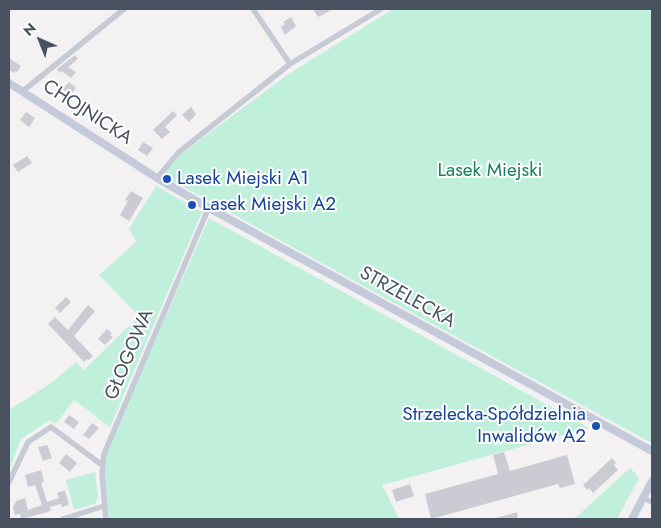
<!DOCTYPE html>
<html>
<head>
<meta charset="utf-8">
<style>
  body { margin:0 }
  #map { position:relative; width:661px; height:528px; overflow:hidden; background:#f3f1f1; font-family:Jost,sans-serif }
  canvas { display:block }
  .frame { position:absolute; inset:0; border:10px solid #49505f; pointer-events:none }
  .north { position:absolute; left:15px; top:15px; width:50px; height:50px; -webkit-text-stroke:4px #fff; paint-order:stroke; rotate:316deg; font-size:14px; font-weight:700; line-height:20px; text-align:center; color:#49505f }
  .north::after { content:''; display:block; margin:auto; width:18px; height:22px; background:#49505f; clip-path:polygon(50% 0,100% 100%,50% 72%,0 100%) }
</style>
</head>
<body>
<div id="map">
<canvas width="661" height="528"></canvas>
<div class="frame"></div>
<div class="north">N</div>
</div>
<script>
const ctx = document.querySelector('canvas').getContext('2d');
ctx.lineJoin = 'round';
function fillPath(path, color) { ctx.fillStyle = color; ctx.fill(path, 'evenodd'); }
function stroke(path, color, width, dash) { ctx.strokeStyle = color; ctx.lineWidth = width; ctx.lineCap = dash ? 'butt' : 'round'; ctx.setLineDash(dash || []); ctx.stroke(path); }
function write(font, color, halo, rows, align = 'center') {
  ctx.font = font + ' Jost,sans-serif'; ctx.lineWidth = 4; ctx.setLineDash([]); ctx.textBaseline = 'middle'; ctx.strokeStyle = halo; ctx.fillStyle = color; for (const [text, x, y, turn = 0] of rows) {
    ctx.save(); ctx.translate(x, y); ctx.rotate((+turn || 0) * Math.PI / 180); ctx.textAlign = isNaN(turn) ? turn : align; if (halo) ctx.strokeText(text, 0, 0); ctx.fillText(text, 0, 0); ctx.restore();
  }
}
fillPath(new Path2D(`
  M393,9h259v434l-238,-129 -252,-139 19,-21 106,-79z
  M156,186l46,26 -92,215 -36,-27 -18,24 -6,-4 -29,19 -12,32v-61l42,-27 25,-21 8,8 55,-54 -40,-41 37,-33 -7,-13z
  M209,218l380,210 -207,57 17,34h-290l-5,-44 1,-20z
  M630,468l9,10 -22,41h-43z
  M95,472l3,25 -3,7 -21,6 -8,-30z`), '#c0f0dc');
fillPath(new Path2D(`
  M313,9h20l-15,8z
  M291,17l5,9 -11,9 -4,-8 4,-3 -2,-2z
  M75,55l3,4 -10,8 8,5 -5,6 -9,-7 -2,2 -3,-4z
  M9,58l12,8 -4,6 -2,-1 -1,2 -5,-3z
  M69,82l7,6 -6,7 -8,-6z
  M191,107l5,7 -7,8 -7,-7z
  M173,111l4,4 -12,12 5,5 -8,7 -9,-9z
  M26,112l9,6 -6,9 -9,-7z
  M143,142l10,6 -6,8 -9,-6z
  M27,156l5,7 -14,9 -5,-7z
  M131,191l12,7 -14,23 -9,-6 8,-14 -3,-1z
  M66,297l5,5 -11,11 -5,-5z
  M88,305l7,6 -21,25 19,20 -4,4 -2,-1 -3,3 -36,-38 7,-7 13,13z
  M107,329l5,4 -2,2 3,2 -8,8 -7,-6z
  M69,415l10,7 -5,7 -10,-7z
  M92,423l7,5 -10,11 -6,-4z
  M47,445l5,13 -9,3 -5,-14z
  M504,452l6,19 57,-16 8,29 -15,4 -2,-4 -127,35 -6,-25 73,-20 -5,-19z
  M66,454l11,9 -7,9 -11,-9z
  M612,458l4,5 -2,2 4,5 -25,23 -4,-5 -2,2 -4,-5z
  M41,470l3,12 -3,1 6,19 12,-4 -2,-5 8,-3 4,15 -7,2 -1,-3 -11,3 1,3 -3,2 -27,7 -1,-5 -5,1 -2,-8 3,-6 9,-3 3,12 14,-5 -7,-20 -7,2 -3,-12z
  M410,484l4,12 -18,6 -4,-12z
  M517,512l1,6 -22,1v-1z`), '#cbccd3');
stroke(new Path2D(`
  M253,9l37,55 91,-55
  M23,91l101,-82
  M157,178l22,-26 111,-88
  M9,482l19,-40 23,-15 51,38
  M644,498l8,4
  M63,519l41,-13
  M106,519l-4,-45 2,-20 105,-247`), '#c5cad5', 5.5);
stroke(new Path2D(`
  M9,83l148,95 43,25 452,248
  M632,519l20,-38`), '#c4cad9', 8);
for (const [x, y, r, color] of [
  [167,179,5,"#1a4fb4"],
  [192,205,5,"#1a4fb4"],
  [596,426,5,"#1a4fb4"]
]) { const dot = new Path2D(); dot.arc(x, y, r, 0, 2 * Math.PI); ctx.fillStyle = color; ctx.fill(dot); stroke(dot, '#fff', 2); }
write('19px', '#49505f', '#fff', [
  ["CHOJNICKA",87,113,33],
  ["STRZELECKA",407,298,29],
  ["GŁOGOWA",130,355,-67]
]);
write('19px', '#178261', '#fff', [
  ["Lasek Miejski",490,171]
]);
write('19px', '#164399', '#fff', [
  ["Lasek Miejski A1",177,179],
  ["Lasek Miejski A2",202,205],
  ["Strzelecka-Spółdzielnia",586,415,"right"],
  ["Inwalidów A2",586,437,"right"]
], 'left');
</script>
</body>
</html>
